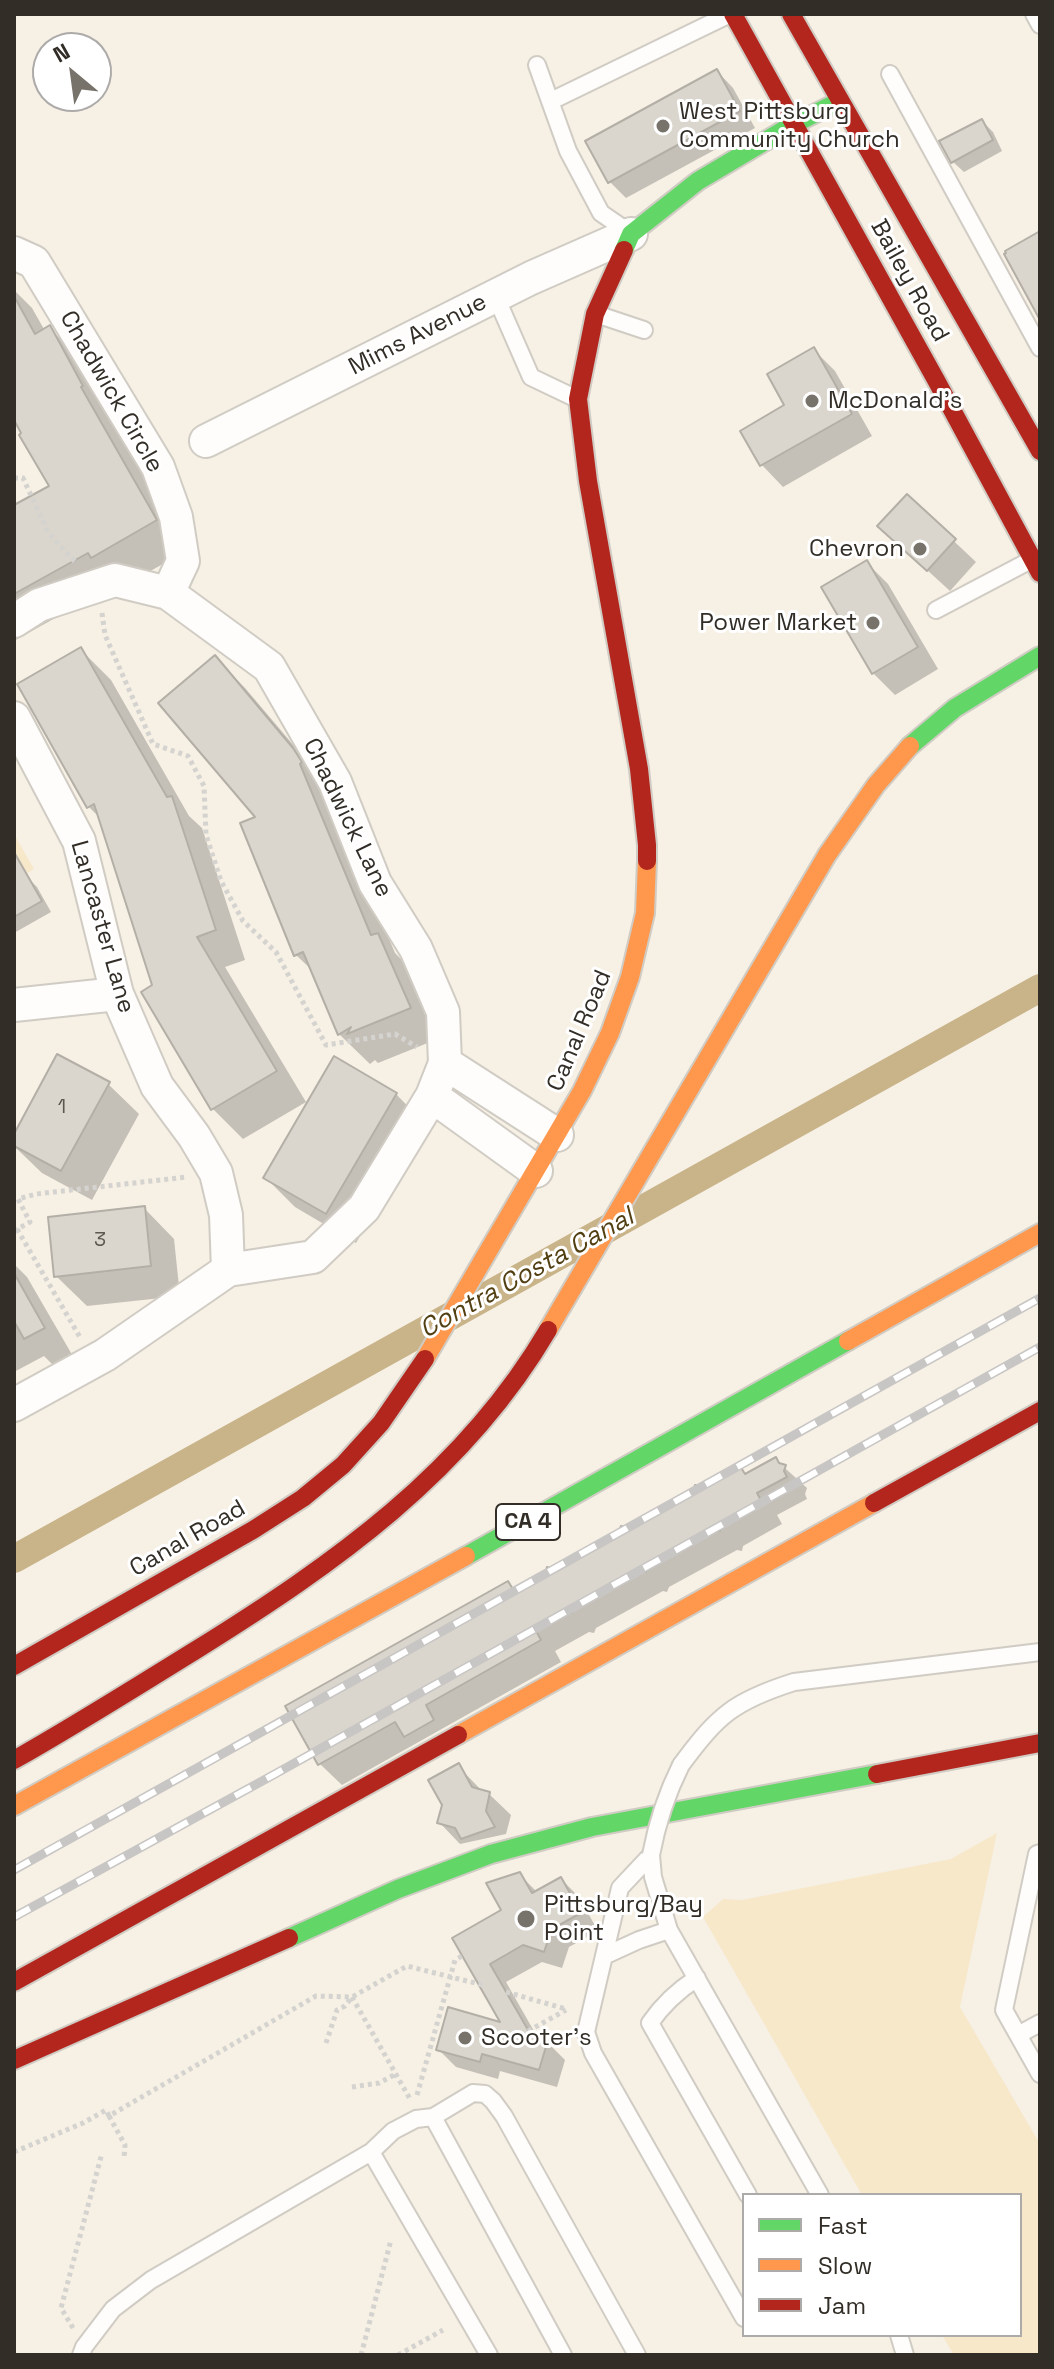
<!DOCTYPE html>
<html>
<head>
<meta charset="utf-8">
<style>
  body { margin:0 }
  #map { position:relative; width:1054px; height:2369px; overflow:hidden; background:#f6f0e5; font-family:"Space Grotesk",sans-serif }
  canvas { display:block }
  .frame { position:absolute; inset:0; border:16px solid #322e27; pointer-events:none }
  .legend { position:absolute; left:742px; top:2193px; width:280px; height:144px; box-sizing:border-box; background:#fff; border:2px solid #adaba9; margin:0; padding:10px 14px; list-style:none; font-size:24px; color:#322e27 }
  .legend li { display:flex; align-items:center; gap:16px; height:40px }
  .legend b { width:40px; border:2px solid #adaba9 }
  .north { position:absolute; left:32px; top:32px; width:80px; height:80px; box-sizing:border-box; background:#fff; border:2px solid #adaba9; border-radius:50%; rotate:331deg; font-size:22px; font-weight:700; line-height:32px; text-align:center; color:#322e27 }
  .north::after { content:''; display:block; margin:auto; width:28px; height:36px; background:#77726a; clip-path:polygon(50% 0,100% 100%,50% 72%,0 100%) }
</style>
</head>
<body>
<div id="map">
<canvas width="1054" height="2369"></canvas>
<div class="frame"></div>
<ul class="legend">
<li><b style="height:10px;background:#63d668"></b>Fast</li>
<li><b style="height:10px;background:#ff974d"></b>Slow</li>
<li><b style="height:10px;background:#b3261e"></b>Jam</li>
</ul>
<div class="north">N</div>
</div>
<script>
const ctx = document.querySelector('canvas').getContext('2d');
ctx.lineJoin = 'round';
function fillPath(path, color) { ctx.fillStyle = color; ctx.fill(path, 'evenodd'); }
function stroke(path, color, width, dash) { ctx.strokeStyle = color; ctx.lineWidth = width; ctx.lineCap = dash ? 'butt' : 'round'; ctx.setLineDash(dash || []); ctx.stroke(path); }
function write(font, color, halo, rows, align = 'center') {
  ctx.font = font + ' "Space Grotesk",sans-serif'; ctx.lineWidth = 6; ctx.setLineDash([]); ctx.textBaseline = 'middle'; ctx.strokeStyle = halo; ctx.fillStyle = color; for (const [text, x, y, turn = 0] of rows) {
    ctx.save(); ctx.translate(x, y); ctx.rotate((+turn || 0) * Math.PI / 180); ctx.textAlign = isNaN(turn) ? turn : align; if (halo) ctx.strokeText(text, 0, 0); ctx.fillText(text, 0, 0); ctx.restore();
  }
}
fillPath(new Path2D(`
  M14,834l20,35 -20,12z
  M997,1833l-37,174 80,137v211h-86l-12,-20h78v-140h-158l-159,-278 20,-18 19,1 209,-41z`), '#f8e8ca');
fillPath(new Path2D(`
  M717,71l16,17 22,40 -129,70 -16,-16 -22,-40z
  M982,121l11,11 9,19 -38,21 -11,-10z
  M14,290l18,18 13,23 4,-3 31,30 30,60 76,133 -64,36 -4,-4 -104,58v-133l37,-21 -37,-69z
  M814,350l21,21 37,65 -89,51 -21,-22 -19,-33 44,-26z
  M907,497l69,65 -26,29 -48,-44z
  M867,563l21,21 50,85 -43,26 -22,-22z
  M81,650l30,30 78,136 13,12 43,132 -20,7 81,135 -63,37 -30,-30 -70,-116 12,-7 -55,-168 -11,-11z
  M215,658l30,30 78,92 72,173 12,12 33,73 -62,25 -3,-3 -5,4 -31,-30 -25,-62 -18,-17z
  M26,876l11,11 14,25 -37,21v-50z
  M108,1084l31,30 -47,86 -50,-27 -28,-27v-7z
  M396,1094l30,31 -70,118 -61,-36 -30,-30z
  M144,1208l30,31 6,57 -93,10 -31,-30z
  M14,1264l13,13 47,81 -18,10 -12,-12 -30,16z
  M776,1460l31,28 -2,6 2,5 -30,16 5,9 -39,22 -1,5 -5,-1 -68,37 -2,5 -4,-1 -67,37 -2,5 -5,-1 -34,19 6,11 -219,123 -22,-21 -32,-57 220,-124 8,9 224,-124 7,7z
  M458,1766l25,26 6,2 22,21 -5,19 -46,10 -21,-22z
  M519,1874l18,18 24,-13 18,18 19,34 -29,16 -7,21 -20,-6 -36,20 33,58 8,2 18,18 -8,27 -57,-16 -2,8 -42,-12 -18,-18 66,-24 -50,-86 50,-28z`), '#0003');
stroke(new Path2D(`
  M14,1559l1026,-571`), '#c9b48a', 28);
const building = new Path2D(`
  M717,69l23,42 -132,72 -23,-42z
  M982,119l11,21 -42,23 -12,-22z
  M1040,231v89l-36,-66 2,-1 -1,-2z
  M14,296l21,38 15,-9 33,61 -2,1 76,133 -66,38 -3,-5 -74,41v-89l35,-19 -30,-51 2,-2 -7,-13z
  M814,347l38,67 -92,52 -20,-35 44,-26 -17,-31z
  M907,494l49,45 -29,32 -50,-45z
  M867,560l51,87 -46,27 -51,-87z
  M81,647l86,150 5,-1 44,134 -19,7 80,134 -66,39 -70,-118 11,-7 -58,-181 -7,4 -70,-124z
  M215,655l78,93 9,14 -2,2 71,171 7,-2 33,75 -64,26 4,-7 -13,8 -35,-83 -9,4 -54,-133 15,-6 -97,-114z
  M14,852l28,49 -28,16z
  M57,1054l53,28 -49,89 -47,-25v-12z
  M334,1056l63,37 -71,121 -63,-36z
  M145,1206l6,60 -97,11 -6,-60z
  M14,1273l31,55 -21,11 -10,-18z
  M776,1457l3,6 7,2 -2,6 3,6 -30,16 5,9 -40,23 -2,6 -6,-2 -66,37 -2,6 -6,-2 -65,37 -3,6 -6,-2 -31,18 6,11 -115,65 8,15 -30,17 -9,-15 -77,43 -33,-59 223,-125 6,10 31,-17 2,-7 7,2 64,-36 3,-7 7,2 65,-36 2,-7 7,2 38,-21 5,8z
  M459,1763l13,24 18,5 -4,19 9,16 -34,12 -6,-11 -18,-5 5,-18 -14,-25z
  M520,1872l12,21 29,-16 20,36 -29,16 -8,23 -21,-7 -33,19 41,71 17,5 -9,30 -57,-16 -2,8 -44,-12 12,-43 52,15 -48,-84 49,-28 -15,-27z`);
fillPath(building, '#dad6cd');
stroke(building, '#b3afa7', 2);
const lane = new Path2D(`
  M1034,14l6,11
  M537,65l31,86 33,62 29,20
  M890,74l150,274
  M551,101l179,-87
  M496,297l35,80 46,22
  M596,314l48,16
  M936,610l95,-50
  M681,1765c37,-50 53,-64 113,-83l246,-30
  M1040,1853l-3,1 -33,156 36,64
  M651,1855l-31,33 -34,144 7,21 151,265
  M651,1855l2,22 16,53 151,265
  M604,1956l35,-16 30,-10
  M697,1978c-20,13 -34,26 -47,45l98,172
  M1018,2035l22,-12
  M433,2117l130,238
  M371,2152l118,203
  M899,2335l6,20
  M81,2355l3,-8 29,-38 38,-29 220,-128 22,-21 23,-12 17,-2 40,-24 12,1 8,7 11,15 133,239`);
const street = new Path2D(`
  M14,253l20,9 124,205 18,50 7,44 -15,32
  M206,441l325,-163 100,-44
  M14,621l25,-16 76,-25 53,13 101,74 66,115 40,101 41,66 27,63 2,51 -13,33 -68,112 -51,49 -85,13 -123,85 -91,50
  M14,718l65,123 38,153 40,92 37,50 22,37 10,42 2,55
  M14,1005l103,-11
  M445,1063l112,72
  M432,1096l104,75`);
const fast = new Path2D(`
  M624,250l7,-16 67,-53 96,-57 46,-23
  M910,746l45,-38 85,-52
  M466,1556l382,-215
  M289,1938l109,-49 93,-35 101,-27 285,-53`);
const slow = new Path2D(`
  M548,1330l279,-475 49,-70 34,-39
  M848,1341l192,-108
  M425,1359l157,-268 28,-58 20,-56 15,-64 2,-52
  M458,1735l416,-232
  M14,1806l452,-250`);
const jam = new Path2D(`
  M733,14l203,366 104,193
  M791,14l249,437
  M624,250l-29,64 -17,85 10,82 51,288 8,76v16
  M874,1503l166,-92
  M14,1666l239,-136 50,-32 40,-33 38,-42 44,-64
  M14,1760c62,-35 122,-73 182,-110 138,-86 268,-177 352,-320
  M877,1774l163,-31
  M14,1982l444,-247
  M14,2060l275,-122`);
stroke(lane, '#d0ccc4', 20);
stroke(street, '#d0ccc4', 36);
stroke(fast, '#d0ccc4', 22);
stroke(slow, '#d0ccc4', 22);
stroke(jam, '#d0ccc4', 22);
stroke(new Path2D(`
  M14,478h9l25,54 29,32
  M102,613l3,22 48,109 35,12 16,30 2,49 15,46 22,40 33,31 50,93 69,-11 22,13
  M17,1229l64,110
  M14,1231l16,-9 -12,-23 18,-5 151,-17
  M506,1992l60,17
  M352,1997l58,102
  M528,2031l38,-21
  M326,2043l11,-33 8,-4 7,-9 55,-31 76,19
  M352,2087l27,-4 17,-9
  M417,2095l38,-135 7,-4
  M109,2116l16,29 -1,13
  M14,2152l69,-29 23,-13 3,6 207,-120 36,1
  M73,2328l-12,-20 41,-155
  M361,2355l30,-115
  M398,2355l45,-25`), '#d5d3cf', 5, [4, 4]);
stroke(lane, '#fefdfb', 16);
stroke(street, '#fefdfb', 32);
stroke(fast, '#63d668', 18);
stroke(slow, '#ff974d', 18);
stroke(jam, '#b3261e', 18);
const rail = new Path2D(`
  M14,1870l1026,-572
  M14,1917l261,-143 765,-427`);
stroke(rail, '#c8c6c4', 9);
stroke(rail, '#fff', 6, [18]);
const laneBridge = new Path2D(`
  M651,1855c6,-32 15,-60 30,-90`);
stroke(laneBridge, '#d0ccc4', 20, []);
stroke(laneBridge, '#fefdfb', 16);
for (const [x, y, r, color] of [
  [663,126,8,"#77726a"],
  [812,401,8,"#77726a"],
  [920,549,8,"#77726a"],
  [873,623,8,"#77726a"],
  [526,1919,10,"#77726a"],
  [465,2038,8,"#77726a"]
]) { const dot = new Path2D(); dot.arc(x, y, r, 0, 2 * Math.PI); ctx.fillStyle = color; ctx.fill(dot); stroke(dot, '#fff', 3); }
write('20px', '#5c5850', null, [
  ["1",62,1108],
  ["3",100,1241]
]);
for (const [x, y, w] of [
  [528,1522,64]
]) { const box = new Path2D(); box.roundRect(x - w / 2, y - 18, w, 36, 6); ctx.fillStyle = '#fff'; ctx.fill(box); stroke(box, '#322e27', 2); }
write('bold 22px', '#322e27', null, [
  ["CA 4",528,1522]
]);
write('24px', '#322e27', '#fff', [
  ["West Pittsburg",679,112],
  ["Community Church",679,140],
  ["McDonald's",828,401],
  ["Chevron",904,549,"right"],
  ["Power Market",857,623,"right"],
  ["Pittsburg/Bay",544,1905],
  ["Point",544,1933],
  ["Scooter's",481,2038]
], 'left');
write('24px', '#322e27', '#fff', [
  ["Bailey Road",909,281,61],
  ["Mims Avenue",418,335,-27],
  ["Chadwick Circle",111,392,60],
  ["Chadwick Lane",347,818,64],
  ["Lancaster Lane",102,927,74],
  ["Canal Road",580,1031,-67],
  ["Canal Road",188,1539,-30]
]);
write('italic 26px', '#523f12', '#fff', [
  ["Contra Costa Canal",527,1274,-29]
]);
</script>
</body>
</html>
